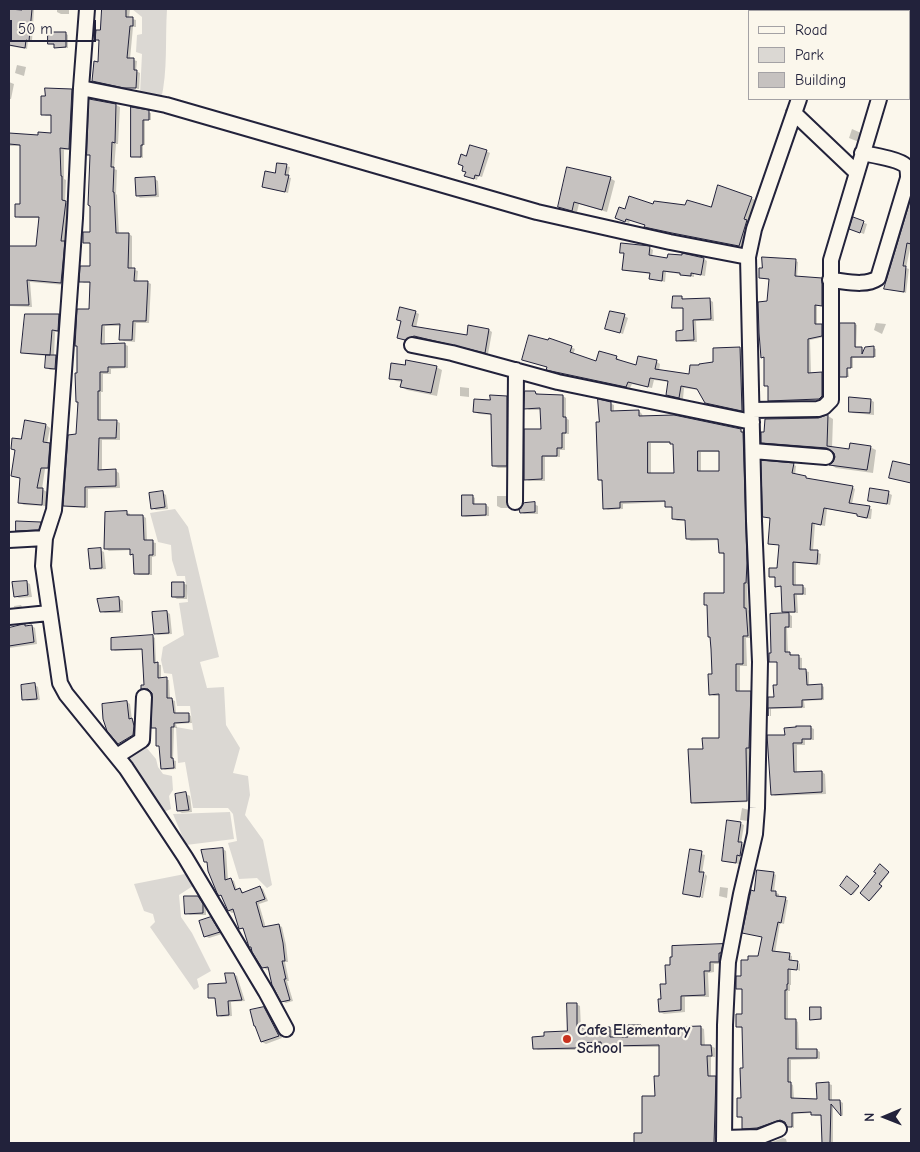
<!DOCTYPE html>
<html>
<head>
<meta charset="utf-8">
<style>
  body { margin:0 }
  #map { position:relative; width:920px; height:1152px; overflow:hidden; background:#fbf7ec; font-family:"Comic Neue",sans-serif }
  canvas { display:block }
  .frame { position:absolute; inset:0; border:10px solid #22223b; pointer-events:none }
  .legend { position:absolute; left:748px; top:10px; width:162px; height:90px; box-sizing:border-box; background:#fbf7ec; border:1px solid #a4a2a5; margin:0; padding:6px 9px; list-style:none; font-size:15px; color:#22223b }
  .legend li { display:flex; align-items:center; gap:10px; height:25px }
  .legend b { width:25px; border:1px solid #a4a2a5 }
  .north { position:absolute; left:860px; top:1092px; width:50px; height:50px; -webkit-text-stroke:4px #fbf7ec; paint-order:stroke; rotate:269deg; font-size:14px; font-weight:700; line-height:20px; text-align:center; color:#22223b }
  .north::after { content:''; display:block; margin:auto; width:18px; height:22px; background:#22223b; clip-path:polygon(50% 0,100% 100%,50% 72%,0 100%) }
  .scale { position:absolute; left:10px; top:20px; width:86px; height:22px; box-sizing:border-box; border:2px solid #22223b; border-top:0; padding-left:6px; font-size:15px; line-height:18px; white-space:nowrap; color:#22223b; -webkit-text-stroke:4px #fbf7ec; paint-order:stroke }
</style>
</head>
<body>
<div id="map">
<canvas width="920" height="1152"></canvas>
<div class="frame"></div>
<ul class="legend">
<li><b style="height:6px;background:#fbf7ec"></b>Road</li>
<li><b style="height:14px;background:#dbd8d3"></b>Park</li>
<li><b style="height:14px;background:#c6c2c0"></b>Building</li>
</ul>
<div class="north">N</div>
<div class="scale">50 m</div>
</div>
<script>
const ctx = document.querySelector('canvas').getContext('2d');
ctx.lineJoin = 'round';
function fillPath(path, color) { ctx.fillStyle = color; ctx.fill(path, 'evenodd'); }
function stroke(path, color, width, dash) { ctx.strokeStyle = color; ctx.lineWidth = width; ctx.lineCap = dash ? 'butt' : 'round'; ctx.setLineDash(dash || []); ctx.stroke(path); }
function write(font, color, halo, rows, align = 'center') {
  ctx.font = font + ' "Comic Neue",sans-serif'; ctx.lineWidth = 4.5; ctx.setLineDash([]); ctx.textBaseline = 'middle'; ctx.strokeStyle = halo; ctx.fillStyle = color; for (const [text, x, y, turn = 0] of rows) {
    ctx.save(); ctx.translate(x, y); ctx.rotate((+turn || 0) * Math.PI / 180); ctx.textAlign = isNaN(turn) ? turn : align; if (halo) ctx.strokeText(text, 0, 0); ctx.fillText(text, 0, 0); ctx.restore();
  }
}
fillPath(new Path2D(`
  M132,9h35c-2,31 1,61 -6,91l-21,-6 2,-40 -6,-2 1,-17 5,-1v-17z
  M175,509l13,18 31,130 -19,5 7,26 17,-1 2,38 14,23 -7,25 15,3 2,19 -5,20 18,25 9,45 -5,3 -10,-10 -18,1 -11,-36 9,-2 -4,-27 -5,-6h-35l-8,-46 -7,1 -2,-36 17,3 -3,-24h-13l-5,-32 -8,-1 -3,-13 2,-13 21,-12 -5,-32 9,-1 -3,-26h-8l-5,-16 -1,-15 -13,-3 -8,-29z
  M146,747l10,12 2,8 5,7 9,2 1,14 -4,6 2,13 -10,4 -37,-54z
  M230,812l4,27 -48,6 -13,-31z
  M190,873l6,11 -17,11 2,22 11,16 19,38 -14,8 2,8 -5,3 -44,-63 5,-5 -2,-8 -9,-3 -10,-27z`), '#dbd8d3');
fillPath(new Path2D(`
  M23,9h11l-2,32h-4l-1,8 -18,-3v-36l14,2z
  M57,9h12v5h-8l-4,-2z
  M102,9h28l-1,9 7,2v7h-3l-3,32 7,2 -1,10 4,2 -1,16 -42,-6 -3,-2 5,-18 1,-21 -4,-3 5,-8z
  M65,33l3,2v13h-10l-3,-3 -6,-1z
  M17,65l9,2 -2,9 -9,-3z
  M9,82l5,2 -3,15h-2z
  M72,90l4,2 -3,58h-9v29l2,1 -1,22 4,2 -4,38 3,2 -3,41 -35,-3 2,25 -23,-1v-59l28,1 3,-30h-20l-4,-2 5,-11 1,-59h-13v-12l30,2 13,-2 1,-18h-7l-4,-2z
  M116,105l4,2 -2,37h-2l-2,25 3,1 -1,24 1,1 2,39h10l3,2v33l6,2 -1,11h10l4,2 -2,39h-13l-1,19 -11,-1 -4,-2 1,-13h-16v19l19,-1 4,2v22l-17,1v5h-8v18h-2v29h15l4,2v17h-18v31h14l3,2 1,15 -32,1v19l-20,-1 -4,-2 13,-70 1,-60 12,-64 2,-28h-8l-4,-2 11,-14v-23l-7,-2 7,-8v-78l-3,-2z
  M132,108l19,5v7h-6v25h-2v13l-11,-2z
  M852,129l9,4 -2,9 -10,-4z
  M486,151l4,2 -8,24 -4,-1 -1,4 -11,-4 1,-4 -2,-6 2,-8z
  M278,164l12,3 -2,10 3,1 -3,15 -25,-6 13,-13z
  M610,178l5,3 -8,31 -28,-8 -2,8 -17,-5z
  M155,179l3,2 1,16 -19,1 -3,-3z
  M751,198l4,2 -7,22 2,1 -7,25 -94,-19 -3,-4 -16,-5 -1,3 -8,-3 5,-9 28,-6 58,4z
  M910,207h1v37l-5,24 3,1 -3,24 -20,-5z
  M854,219l13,5 -3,10 -13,-5z
  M650,248l3,2 -1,7 16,3 36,-1 3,2 -2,15 -11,-2v3l-9,-1 -4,-2 -15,-2 -1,10 -15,-4 1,-4 -24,-3 -3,-2 1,-15 -4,-2z
  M796,261l2,1 -1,16 27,2v26l-7,-1v20l7,2v10l-14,3 1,34h11l2,1v23l-2,2 -50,2 -3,-2v-13l-3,-2 -1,-26 -3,-2 8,-77 -10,-2z
  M681,297l4,3h25l3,2 1,19h-18l1,21h-16l-4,-2 7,-9v-22l-10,-2z
  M415,312l4,2 -3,14 52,8 21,-6 3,2 -4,22 -70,-16 -8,3 -8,-2z
  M26,315h33l4,2 -2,15h-6l-1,24 6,3 -1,11h-9l-3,-3v-11l-21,-2 -4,-2z
  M624,316l4,2 -5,16 -17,-6z
  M876,323l10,1 -4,10 -8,-4z
  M855,324l2,1 -1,23 9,2 9,-2 2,1v8l-23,1v10h-5l1,9h-6l-2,-1z
  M571,347l4,2 -2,6 24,8 19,-6 4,3 -1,2 18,5 20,-5 3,2 -1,7 31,4 50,-27 3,3 3,61 -36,-7 -4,-3 -7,-12 -15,-2 -1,11 -12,-2 -4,-2 2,-13 -15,-2 -2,8 -20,-4 -2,4 -16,-4v1l-49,-10 -17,-6z
  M436,367l6,3 -5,26 -30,-6 -5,-3 1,-5 -7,-1 -6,-3z
  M460,387l9,1v9l-9,-1z
  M535,392l4,2 24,2 3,2v20l3,2v14h-4v16h-5v7h-15v24h-16l-4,-2 17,-49v-20h-13l-3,-2z
  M507,398l4,2v68h-13l-5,-2 -1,-51 -13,-1 -5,-2 17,-11z
  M871,400l3,2v13l-21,-2 -3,-2z
  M610,403l4,2v7l25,-1 3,3 1,3 98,13 6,6 3,130v18h-3l1,26 2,1 1,27h-5l1,28h-7v26l10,1 4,2 -1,55h-4l1,52 -55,2 -3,-2 12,-52 16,-11v-43h-6l-4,-2 3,-19 -4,-69 -4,-2 20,-9 1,-40 -6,-2v-13l-29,1 -4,-2 -1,-18h-9l-4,-3v-10l-7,-2v-4l-43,2v5l-15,1 -4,-2 -1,-26 -4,-2 1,-57zM651,443h21l3,2 1,29h-25zM701,452h19l1,20h-20z
  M828,416l5,3 -1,29 18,3 20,-4 6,3 -3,23 -37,-5 -5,-3 5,-8 -3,-6 -65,-6 -6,-3z
  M46,425l4,3 -3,16 7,2 -2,23h-7l-3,20 5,3 -1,14 -22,-1 -4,-2 1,-24 -9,-3 4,-25 -4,-2z
  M793,464l3,2 -1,9 14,5 43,7 3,2 -3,15 20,5 -1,10 -9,-1 -4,-4 -31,-5 -2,17 -10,-2 -2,27 8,3 -1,11 -24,-2v23h6l4,2v7h-9l1,18h-11l-4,-2v-23l-6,-2 -1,-8 -6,-1 8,-8 2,-24 -11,-2 2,-24 -7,-3z
  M163,493l3,2 2,14 -12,1 -4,-2z
  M888,493l4,2 -2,10 -21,-5z
  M472,496l3,2v7h11l3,2v9l-23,1 -3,-1z
  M497,496h9l4,2v10h-9l-4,-2z
  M534,504l4,2v8h-14l-3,-2z
  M126,512l4,2v2h13l3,2 1,23 9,2v13l-4,1v18h-13l-4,-2v-17l-3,-2 -1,-4 -22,1 -3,-2z
  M40,523l4,2 -2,6 -21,1 -4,-2z
  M100,550l4,2 2,17 -12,1 -3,-2z
  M26,582l4,2 2,13 -13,1 -4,-2z
  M183,583l4,2v14h-10l-3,-2z
  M119,598l4,3v12h-18l-4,-2z
  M21,605l1,2h-8v-1z
  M167,612l3,2 2,20 -14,1 -3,-2z
  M789,614l3,2v12h-5l1,25 5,2v1l9,2v12l7,2v14l12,-1 3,2v13l-20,1 1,7 -34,1v7h-1l-1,-18h6l4,-12 -1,-23 -8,-2z
  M32,626l3,2 2,16 -28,4v-19z
  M152,636l3,2 1,26 5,1v14l8,1 1,19 5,2 1,13h12l3,2 1,7 -16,1 1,4h-3l-1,32 3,1v8l-11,1 -3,-2 -4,-39 -5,-2v-34l-2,-3 -9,-2 3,-2 -2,-36 -28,1 -3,-2z
  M35,685l3,2 2,13 -13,1 -3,-2z
  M127,702l3,2 2,16 3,2 2,7v8l-15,8 -3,-2z
  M810,727l4,2v11h-9v5h-8v28l25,-1 3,2 1,20 -51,2 -3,-2 14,-58z
  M186,794l4,2 2,16 -10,1 -4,-2z
  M742,808l7,2 -1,11 -8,-1z
  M740,823l4,2 -3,18 4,2 -2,12 -3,-1 -1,8 -12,-2 -4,-1z
  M223,849l3,2 2,29 3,-1 3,2 3,9 3,-1 4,4 15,-6 4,2 5,12 -9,3 7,24 13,-3 3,2 4,18 2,17h-3l4,19h-2l6,20 -7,2 -4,-2 -13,-32 -2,1 -4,-3 -18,-37 -5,-2 -5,-16 -3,1 -3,-2 -6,-14 -3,-2 -11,-32 -3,-1z
  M691,851l14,4 -7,43 -13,-4z
  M880,866l9,7 -9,12 2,2 -11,13 -9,-7 16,-20z
  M773,873l3,2 -2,17 5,2v4l9,2 -4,24 -4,-1 -5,30 14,2 3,1v5l4,1 -1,8h-4v15h-1v6h-2v29h7l3,2 1,29 18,-1 3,2v7l-29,1v24l2,1 1,14 24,1 11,-16 3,1v16h8l3,2v13l-10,-10v37h-10l-1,-27h-7l-3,-3 -18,1v14l-6,-2 -4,-5 -23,8 -15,1 -3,-2v-10l-5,-1 4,-18 2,-30v-41l-7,-1 7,-11 -1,-26 -6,-2 6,-11 16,-20 4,-20 -19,-4 11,-41z
  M705,874l2,2 -4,22h-2z
  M848,878l11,9 -6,8 -11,-9z
  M720,887l8,1 -1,10 -8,-2z
  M198,897l4,2 4,8v8h-16l-4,-2z
  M211,919l4,2 7,13 -13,4 -4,-2z
  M722,945l4,2 -3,17h-9v8l-6,1 1,24h-24v15l-21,2 -4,-2 11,-46z
  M799,963l1,1v7l-2,-1z
  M234,974l3,2 8,25 -14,1 1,14 -11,1 -3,-2 -1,-16 -7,-2 17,-13z
  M576,1004l4,2 1,23h29l3,2v7h16l12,-12 4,3 55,-2 4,2 1,17h6l4,2v9h-4v20l8,3 -2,63h-82v-9h8l13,-37 4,-20v-30h-47v4h-8l-3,-2v-5h-20v6h-44l-4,-2 35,-16z
  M264,1008l4,2 14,28 -16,6 -4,-2z
  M821,1008l1,12h-9z
  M783,1138l3,1 1,4h-18z`), '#0003');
const building = new Path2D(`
  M9,9l13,1v-1h10l-3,32 -3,-1 -1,8 -16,-3z
  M102,9h24v8h7v9h-3l-3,32h7v12h3l-1,18h-12l-32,-7 2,-20 4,1 1,-22h-4l1,-10h4z
  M48,32h18v15l-12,1v-4h-6z
  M45,88l27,1 -3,60 -9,-1 1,28h1v24l4,1 -5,40h4l-4,42 -34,-3 2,25h-20v-59h27l3,-29h-24v-13h5v-59l-11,-1v-11l29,2v-3l13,1v-18h-10v-19h4z
  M89,99l27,5 -1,39 -3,-1 -1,25h3l-1,25h1l2,41h13l-1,35h7l-1,13h14l-2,40h-13l-1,19h-13l1,-16 -18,1 -1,19 24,-1v24h-17v5h-8v19h-2v29h19l-1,18h-17l-1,32 18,-1v17l-31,1v20l-22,-1 5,-71 8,-1 2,-32h-2l-1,-29h2v-27h-2l2,-37h12l1,-27h-11l1,-16h10v-23h-7v-11h7v-26l-2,-1 2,-50h-3z
  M131,107l18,3v10h-6v25h-2v12h-10z
  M470,145l17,5 -8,26 -4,-1 -1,4 -10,-3 2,-4 -4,-1 1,-5 -5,-2 3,-10 5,2z
  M277,163l10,1 -2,11h4l-4,17 -23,-5 3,-16 10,2z
  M567,167l44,10 -9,33 -28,-8 -2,9 -14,-4z
  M155,177l1,18 -20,1 -1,-18z
  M718,185l34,12 -8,22 3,1 -8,26 -67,-13 -28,-6 1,-2 -19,-6 -1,3 -10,-4 4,-11 6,2 4,-13 24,8 1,-3 31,4 2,-5 24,7z
  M911,198v46l-4,-1 -4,23h3l-2,26 -20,-3z
  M853,217l11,4 -4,12 -11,-4z
  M621,243l29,3 -1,9 18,3 1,-4 14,1v-2l22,5 -3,17 -10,-2v3l-11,-1v-2l-17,-2 -1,10 -13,-2 1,-6 -28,-3 2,-17h-4z
  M762,257l34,2 -1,17 27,2v28l-7,-1v19h7v12l-14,3v34l14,-1v24l-3,3 -51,2v-15h-4v-29l-3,1 -2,-25 -1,-31 9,-1 2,-22 -10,-1v-10h3z
  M673,296h9v3l28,-1 1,21 -18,1 1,20 -18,1v-10l7,-1v-22h-11z
  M400,307l16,4 -4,15 55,9 1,-10 21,4 -4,24 -71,-17 -9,4 -8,-2 4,-17 -4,-1z
  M610,311l15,3 -5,19 -15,-4z
  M25,314h34l-1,17 -6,-1 -2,25 -29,-2z
  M840,323h15v24h7v7l3,-7 9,-1v11h-23v11h-4v9h-7z
  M529,335l19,5 1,-2 23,8 -2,6 26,9 3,-10 18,5 -1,3 20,6 2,-9 19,4 -2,9 34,5 1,-9h9v-1l14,-2v-14l27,-1 2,64 -37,-8 -8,-14 -16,-3 -2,12 -13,-3 2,-14 -18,-3 -2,9 -20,-5 -2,5 -80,-17 1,-3 -25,-7z
  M46,355h10l-1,14 -10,-1z
  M406,360l31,6 -6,27 -31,-6 2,-7 -13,-1 2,-16 14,2z
  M525,391h10l1,3 27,1v22h3v16h-4v15h-5v8h-15v23l-18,1v-51h17l-1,-21 -16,1z
  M490,395l17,1v70h-15l-1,-52 -18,-2 1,-13 16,1z
  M849,397l22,2 -1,14 -21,-1z
  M598,399l13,3v9l28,-1v6l35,-1 67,14v3h2l4,131 -1,20h-2v25h2l2,28h-5v28h-7v27h15l-2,57h-3l1,53 -56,2 -3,-54h15l-1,-11h17v-44l-10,1 -1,-21h4l-1,-25 -1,-12h-2l-1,-32h-3v-12h20v-40h-5l-1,-14h-32l-1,-19 -13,-1v-12h-7v-6l-45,1v6l-17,1 -1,-29h-4l-2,-58h3zM648,442h22v2h3l1,29h-26zM698,451h21v20h-21z
  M828,415l-1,31 22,3 1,-6 21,3 -4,24 -38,-5 4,-3 2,-5 -1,-4 -7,-5 -66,-5v-11h3l1,-13 53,-1z
  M25,420l21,4 -3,18 7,1 -2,25h-7l-4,20h6l-1,17 -24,-2 2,-25 -9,-2 4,-26 -4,-1 1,-11 9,1z
  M761,460l33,3 -2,10 14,3v2l47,8 -4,17 21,3 -3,12 -10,-2v-2l-33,-6 -3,17 -9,-2 -2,27h8l-1,14 -24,-2v23h10v9h-9l1,18h-13l-1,-26 -6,1v-10h-6v-9h8l2,-23 -11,-1 2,-26 -7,-1z
  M893,461l18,4v18l-22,-5z
  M870,488l19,3 -2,13 -19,-3z
  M163,491l2,16 -14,2 -2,-16z
  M462,495h11v9h13v11l-24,1z
  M535,502v10l-15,1 -1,-4 5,-6z
  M127,511v4h16l1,25h9v15h-4v19h-15l-1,-20 -3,1v-6h-26l1,-37z
  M16,521l25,1v1l-2,7 -23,1z
  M101,548l1,20 -12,1 -2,-20z
  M27,581l1,14 -14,2 -2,-15z
  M172,582h12v15h-12z
  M119,597l1,14 -20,1 -3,-13z
  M167,611l2,22 -15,1 -2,-22z
  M789,613v14h-4v25h5v3h9v14h7l1,16 15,-1v15l-20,1v7l-34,1v8v-19h6l-1,-12h4v-23h-8v-9h2l-1,-39z
  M25,624v2l7,-1 2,17 -25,4v-18z
  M153,635l1,28 4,-1v16l9,-1v21h5l2,15h15v9l-15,1v4h-3v31h2l1,10 -13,1 -2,-23h-3v-18h-5l1,-35 -4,-4h-7v-4h3l-2,-36 -31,1v-12z
  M35,683l2,16 -15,1 -1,-15z
  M127,701l2,18 3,-1 2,8 -1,9 -15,9 -11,-13 -4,-12 -1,-15z
  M796,726h15v13h-9v4h-9l1,29 28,-1v21l-51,3 -4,-60h18l-1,-7 12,-1z
  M186,792l3,18 -12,1 -2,-17z
  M727,820l14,2 -3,20h4l-2,14 -3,-1 -1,8 -14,-2z
  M223,848l2,32 6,-2 4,12 5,-2 2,5 18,-7 5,13 -9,3 7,25 16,-3 4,19 2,18h-3l4,18h-2l6,21 -9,2 -9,-17 -4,-18 -6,1 -10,-16 -1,-5h-2l-6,-19 -4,1 -6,-20 -5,2 -7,-16 -2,1 -2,-3 -9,-22 -1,-9h-3l-3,-12z
  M690,849l12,2 -3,21h5l-4,25 -17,-3z
  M880,864l9,8 -10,12 3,2 -13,15 -9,-8 16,-20 -2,-1z
  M757,870l17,2 -3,19h5v5l10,1 -5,26 -3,-1 -6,29 18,2 -1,7 9,1 -1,9 -9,-1v15h-1v6h-2v29h11v30h21v9h-29v24h3v16l26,1 -1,-16 13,-1v18h11l1,16 -10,-12 -1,39h-8l-1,-28h-10v-3l-19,1v14h-5l-2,-5 -5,-2 -23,8 -15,1v-12h-5v-19h4l-1,-30h3l-1,-41h-6v-13h6v-25h-6v-13h5v-16h7v-4h10l4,-19 -20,-4 9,-43 3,1z
  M847,876l12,10 -8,9 -11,-9z
  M184,896h14l5,8v9l-18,1z
  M211,917l9,15 -16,5 -5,-16z
  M723,944l-2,9h-2v9h-9v9h-6l1,24 -24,1v14l-22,2 -1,-13h3l-1,-15h6l-1,-19h5v-8h2v-11z
  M225,973h9l8,27 -14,1 1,14 -12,1 -2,-18h-7v-14l18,-1z
  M567,1003h10v25l33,-1v10h18v-12h13v3l60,-2v19h10l1,11h-5l1,20h8l-2,67h-80v-10h8v-37h13l-1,-20h5v-31l-50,1 1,4h-9v-8l-22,1v5l-46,1 -1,-12 12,-1v-4l23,-1z
  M264,1007l15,29 -18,6 -6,-16h-1l-4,-16z
  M810,1007h11v12l-11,1z`);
fillPath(building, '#c6c2c0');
stroke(building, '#22223b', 1);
const minor = new Path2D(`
  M826,11l1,-2
  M907,11l1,-2
  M81,88l6,-79
  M794,113l62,59
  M830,280c15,1 35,7 48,-2l30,-100c0,-4 0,-9 -2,-12 -7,-7 -34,-11 -44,-13
  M412,345l40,8 106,29 194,40
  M752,410l66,-1 6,-2 7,-7v-140l48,-161
  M753,451l73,6
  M515,502l1,-132
  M9,540l36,-2
  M9,617l40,-4
  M117,756l25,-16 2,-43
  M286,1029l-20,-37 -81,-135 -59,-89 -60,-74 -6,-11 -17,-117 2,-28 9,-28 21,-292 6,-130 85,17 371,107 133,30 78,15
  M724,1138l35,-1 20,-8
  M724,1143l1,-118 3,-63 13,-68 14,-60 2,-26 3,-146 -6,-141 -6,-264 6,-28 45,-130`);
stroke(minor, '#22223b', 18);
stroke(minor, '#fbf7ec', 14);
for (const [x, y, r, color] of [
  [567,1039,5,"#c8321e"]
]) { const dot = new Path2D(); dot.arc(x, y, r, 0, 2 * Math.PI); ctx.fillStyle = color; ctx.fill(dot); stroke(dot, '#fbf7ec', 2); }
write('bold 16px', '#22223b', '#fbf7ec', [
  ["Cafe Elementary",577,1030],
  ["School",577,1048]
], 'left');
</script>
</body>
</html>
